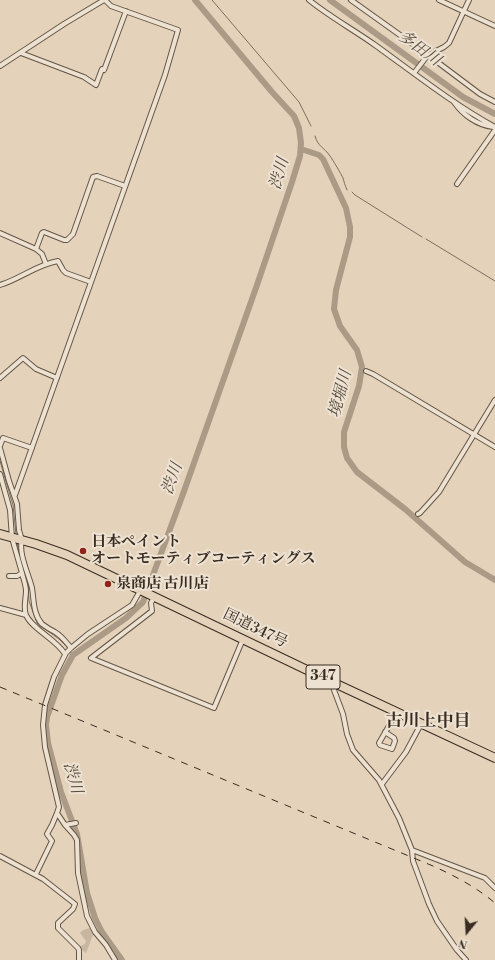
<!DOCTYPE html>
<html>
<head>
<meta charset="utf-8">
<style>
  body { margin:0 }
  #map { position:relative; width:495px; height:960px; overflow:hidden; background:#e4d2ba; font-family:"Libre Bodoni",serif }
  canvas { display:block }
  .north { position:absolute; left:447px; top:912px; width:40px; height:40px; -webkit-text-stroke:3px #ede2d2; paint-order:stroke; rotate:198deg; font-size:11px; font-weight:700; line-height:16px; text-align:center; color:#392c20 }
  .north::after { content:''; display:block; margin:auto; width:14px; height:18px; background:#392c20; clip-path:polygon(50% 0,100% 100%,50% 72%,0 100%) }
</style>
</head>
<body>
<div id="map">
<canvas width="495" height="960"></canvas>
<div class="north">N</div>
</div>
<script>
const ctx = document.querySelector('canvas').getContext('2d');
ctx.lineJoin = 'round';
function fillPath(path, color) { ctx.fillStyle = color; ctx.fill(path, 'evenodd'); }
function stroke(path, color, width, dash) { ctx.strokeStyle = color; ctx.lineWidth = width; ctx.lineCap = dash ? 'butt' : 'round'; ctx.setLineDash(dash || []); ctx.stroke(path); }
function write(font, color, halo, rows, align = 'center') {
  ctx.font = font + ' "Libre Bodoni","Noto Serif JP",serif'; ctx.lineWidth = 4; ctx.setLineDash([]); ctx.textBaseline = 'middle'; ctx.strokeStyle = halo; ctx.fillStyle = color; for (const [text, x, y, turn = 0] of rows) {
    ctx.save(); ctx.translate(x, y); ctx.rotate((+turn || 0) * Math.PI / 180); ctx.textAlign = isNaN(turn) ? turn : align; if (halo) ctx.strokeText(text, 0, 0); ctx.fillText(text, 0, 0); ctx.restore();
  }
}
fillPath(new Path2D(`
  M90,928l3,7 -7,18 -5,-4 -1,-3 5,-2 1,-3 -6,-8 3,-3z`), '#c7b6a0');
stroke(new Path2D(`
  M212,0l87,102 12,24
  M315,136c3,11 9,11 15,20 3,4 11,18 13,22 1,4 2,7 4,12
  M352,192l3,3 67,42
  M426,239l69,42
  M0,461l13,44 3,29
  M17,542l3,18
  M24,573l4,12 1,16 8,22 22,16 9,9
  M70,651l3,4`), '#7d6e5d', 1);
stroke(new Path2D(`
  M330,0l133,97 32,17
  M301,149l18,6 4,4 23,49 4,19v10l-14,53 -2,19 6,17 17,24 5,17 -3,19 -15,46v15l3,11 10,14 48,37 60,53 30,18
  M122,960l-20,-28 -7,-14 -8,-25 -10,-59 -16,-42 -13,-49 -2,-18 1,-8 15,-42 11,-20 53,-37 17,-16 40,-108 74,-209 35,-103 8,-26 1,-13 -2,-15 -5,-12 -22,-24 -77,-92`), '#aa9a86', 6);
const street = new Path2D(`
  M309,0c21,17 45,30 66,45 39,28 78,59 120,82
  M351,0l77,55 52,39 15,8
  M439,0l56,26
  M21,53l63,24 12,8 6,-16 2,1 22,-59
  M0,66l64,-42 40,-24
  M414,73l14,-18 16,-8 5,-4 20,-43
  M454,102c9,13 23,23 39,25
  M457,184l38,-54
  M0,233l36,16 6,-16 2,-1 20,8h3l6,-6 20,-57 4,-1 28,10
  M36,249l6,5 4,10
  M0,285c20,-6 38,-21 58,-24l5,9 3,3 25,9
  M366,371l7,3 122,73
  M0,378l23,-20 13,11 21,9
  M0,446l3,-8 29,10
  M0,448l9,33 8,23 2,26 3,10c-4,13 7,35 10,48 2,12 1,26 10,36 4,3 9,6 13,8 7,4 11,10 16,16
  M0,474l10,36 2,28 10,35 -5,3h-8
  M15,495l150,-420 13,-45 -67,-24 -6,-6
  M418,514l2,-1 19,-21 56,-92
  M22,573c1,5 4,12 4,18 0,7 -3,17 0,24 6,14 30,24 39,39
  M154,597l-3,6 1,8 -61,47 123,50 29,-69
  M0,608l26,7
  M331,682l12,32 4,20 6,16 26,30 20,38 13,32 1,11 16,43 8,17 20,29 9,10
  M385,732l9,6 1,3 -3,8 -12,-4 -1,-2 18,-31
  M382,784l24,-32 15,-28
  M65,825l11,-2
  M412,850l73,28 10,10
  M0,856l43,23 32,25 -2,5 -15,14v5l20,20 1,2v10
  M36,874l16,-33 -5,-7 5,-9 5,-12
  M115,960l-9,-15 -11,-13 -8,-16 -9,-43 -1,-33 -3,-5 -9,-10 -8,-12 2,-6 -14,-60 -2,-22 2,-20 9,-28 12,-24 5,-5 17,-14 44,-29 8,-14`);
const highway = new Path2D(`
  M0,534l36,10 31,11 263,126 165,77`);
stroke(street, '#645646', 6);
stroke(highway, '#392c20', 10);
stroke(street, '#ede2d2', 4);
stroke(highway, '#e4d2ba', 8);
stroke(new Path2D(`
  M0,687l433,179c22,10 43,21 62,37`), '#392c20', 1, [7, 7]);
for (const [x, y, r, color] of [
  [83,551,4,"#8f2418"],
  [108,584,4,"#8f2418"]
]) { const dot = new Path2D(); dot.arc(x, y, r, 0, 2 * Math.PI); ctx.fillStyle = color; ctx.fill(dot); stroke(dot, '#ede2d2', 1.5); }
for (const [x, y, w] of [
  [323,677,34]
]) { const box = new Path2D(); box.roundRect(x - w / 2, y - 12, w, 24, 3); ctx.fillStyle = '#ede2d2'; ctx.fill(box); stroke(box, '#392c20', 1); }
write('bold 14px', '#392c20', null, [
  ["347",323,677]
]);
write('bold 15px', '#392c20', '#ede2d2', [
  ["日本ペイント",91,542],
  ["オートモーティブコーティングス",91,559],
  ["泉商店 古川店",116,584]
], 'left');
write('15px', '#392c20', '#ede2d2', [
  ["国道347号",255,629,26]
]);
write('italic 16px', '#55483a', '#ede2d2', [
  ["多田川",419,49,36],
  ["渋川",280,174,-74],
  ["境堀川",341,394,-75],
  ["渋川",173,479,-70],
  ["渋川",72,778,74]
]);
write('bold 17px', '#392c20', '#ede2d2', [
  ["古川上中目",428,722]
]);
</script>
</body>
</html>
